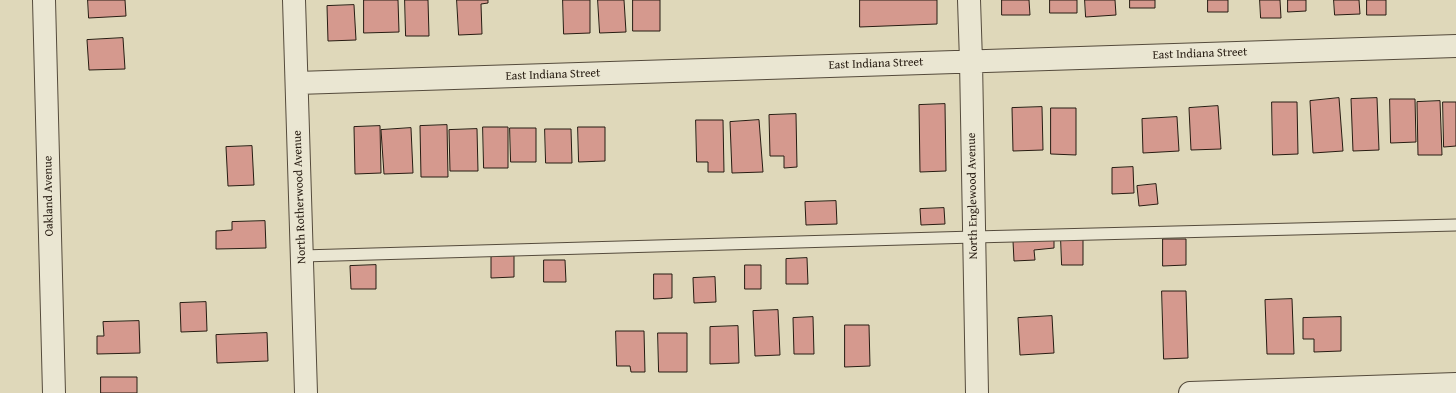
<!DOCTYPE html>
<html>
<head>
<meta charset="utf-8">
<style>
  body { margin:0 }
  canvas { display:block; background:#dfd8ba }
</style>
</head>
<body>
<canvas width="1456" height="393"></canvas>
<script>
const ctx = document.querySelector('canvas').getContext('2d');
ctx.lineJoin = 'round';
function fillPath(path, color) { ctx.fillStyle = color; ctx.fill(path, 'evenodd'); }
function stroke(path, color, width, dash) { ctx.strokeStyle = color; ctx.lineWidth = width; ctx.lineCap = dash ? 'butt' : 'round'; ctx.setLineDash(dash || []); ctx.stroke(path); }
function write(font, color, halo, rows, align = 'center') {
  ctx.font = font + ' "Gentium Book Plus",serif'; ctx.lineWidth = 4; ctx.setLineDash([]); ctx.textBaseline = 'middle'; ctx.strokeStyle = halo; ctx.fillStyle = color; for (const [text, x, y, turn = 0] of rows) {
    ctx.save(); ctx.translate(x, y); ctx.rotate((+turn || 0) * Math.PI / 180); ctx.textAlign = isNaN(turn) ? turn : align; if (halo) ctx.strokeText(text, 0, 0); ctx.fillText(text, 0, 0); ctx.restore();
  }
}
const building = new Path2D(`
  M88,0h37l1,16 -37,2z
  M364,0h34l1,32 -35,1z
  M405,0h23l1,36h-23z
  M457,0h31v3l-7,1 1,30 -23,1z
  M563,0h27v33l-26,1z
  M598,0h26l2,32 -26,1z
  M633,0h27v31h-27z
  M860,0h77v24l-77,3z
  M1002,0h27l1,15h-28z
  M1050,0h27v13h-27z
  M1085,0h30l1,15 -30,2z
  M1130,0h25v8h-25z
  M1208,0h20v12h-20z
  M1260,0h20l1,18h-20z
  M1288,0h18v11l-18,1z
  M1334,0h25l1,14 -25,1z
  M1367,0h19v15h-19z
  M354,5l2,35 -28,1 -1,-35z
  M123,38l2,31 -36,1 -2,-30z
  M1339,98l4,53 -30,2 -3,-52z
  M1377,98l2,52 -26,1 -2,-52z
  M1390,99h25l1,43 -25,1z
  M1440,101l2,54h-24l-1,-53z
  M1272,102h25l1,52 -25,1z
  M1443,102h13v44l-12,1z
  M945,104l1,67 -26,1 -1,-67z
  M1218,106l3,43 -30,1 -2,-42z
  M1042,107l1,43 -30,1 -1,-43z
  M1051,108h25v47l-25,-1z
  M796,114l1,53 -13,1v-12h-14l-1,-41z
  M1177,117l2,34 -36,2 -1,-34z
  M696,120h27l1,52h-16v-10h-11z
  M759,120l4,52 -31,1 -2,-51z
  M447,125l1,52h-27l-1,-51z
  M380,126l1,47 -26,1 -1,-47z
  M483,127h25v41h-24z
  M578,127h27v34l-26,1z
  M411,128l2,45 -29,1 -3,-44z
  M510,128h26v34h-25z
  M477,129l1,42h-28l-1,-41z
  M545,129h26l1,34h-26z
  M252,146l2,39 -26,1 -2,-39z
  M1133,167l1,26 -22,1v-26z
  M1156,184l2,20 -19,2 -2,-20z
  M836,201l1,23 -31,1 -1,-23z
  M944,208l1,16 -24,1 -1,-16z
  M265,221l1,27 -50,1v-18l16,-1v-8z
  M1054,238v10l-20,2 1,10 -21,1 -1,-20z
  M1061,239h22v26h-21z
  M1163,239h23v26l-23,1z
  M514,256v21l-23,1v-21z
  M807,258l1,26h-22v-25z
  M544,260h21l1,22h-22z
  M376,265v24h-25l-1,-23z
  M745,265h16v24h-16z
  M654,274h18v24l-18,1z
  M715,277l1,25 -22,1 -1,-25z
  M1162,291h24l2,67 -24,1z
  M1292,299l2,55h-27l-2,-54z
  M206,302l1,29 -26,1 -1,-29z
  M778,310l2,45 -25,1 -2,-45z
  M1052,316l2,37 -34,2 -2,-37z
  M813,317l1,37h-20l-1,-36z
  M1341,317v34l-27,1v-13h-11v-21z
  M139,321l1,32 -43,1v-18h7l-1,-14z
  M845,325h24l1,41 -25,1z
  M738,326l1,37 -29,1v-37z
  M616,331h28l1,41h-14l-1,-6h-13z
  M267,333l1,28 -51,2 -1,-28z
  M658,333h29v39h-28z
  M101,377h36v16h-36z`);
fillPath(building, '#d5998e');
stroke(building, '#271c12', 1);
const service = new Path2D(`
  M302,256l672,-19 482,-12`);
const minor = new Path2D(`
  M44,0l10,393
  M294,0l12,393
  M969,0l2,61 6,332
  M297,83l1159,-37
  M1190,393l266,-9`);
stroke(service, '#554b3c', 13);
stroke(minor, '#554b3c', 24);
stroke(service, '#eae6d2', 11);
stroke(minor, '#eae6d2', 22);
write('12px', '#271c12', '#eae6d2', [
  ["East Indiana Street",1200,54,-2],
  ["East Indiana Street",876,64,-2],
  ["East Indiana Street",553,75,-2],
  ["Oakland Avenue",49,196,-91],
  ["North Englewood Avenue",973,196,-91],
  ["North Rotherwood Avenue",300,197,-92]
]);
</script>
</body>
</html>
